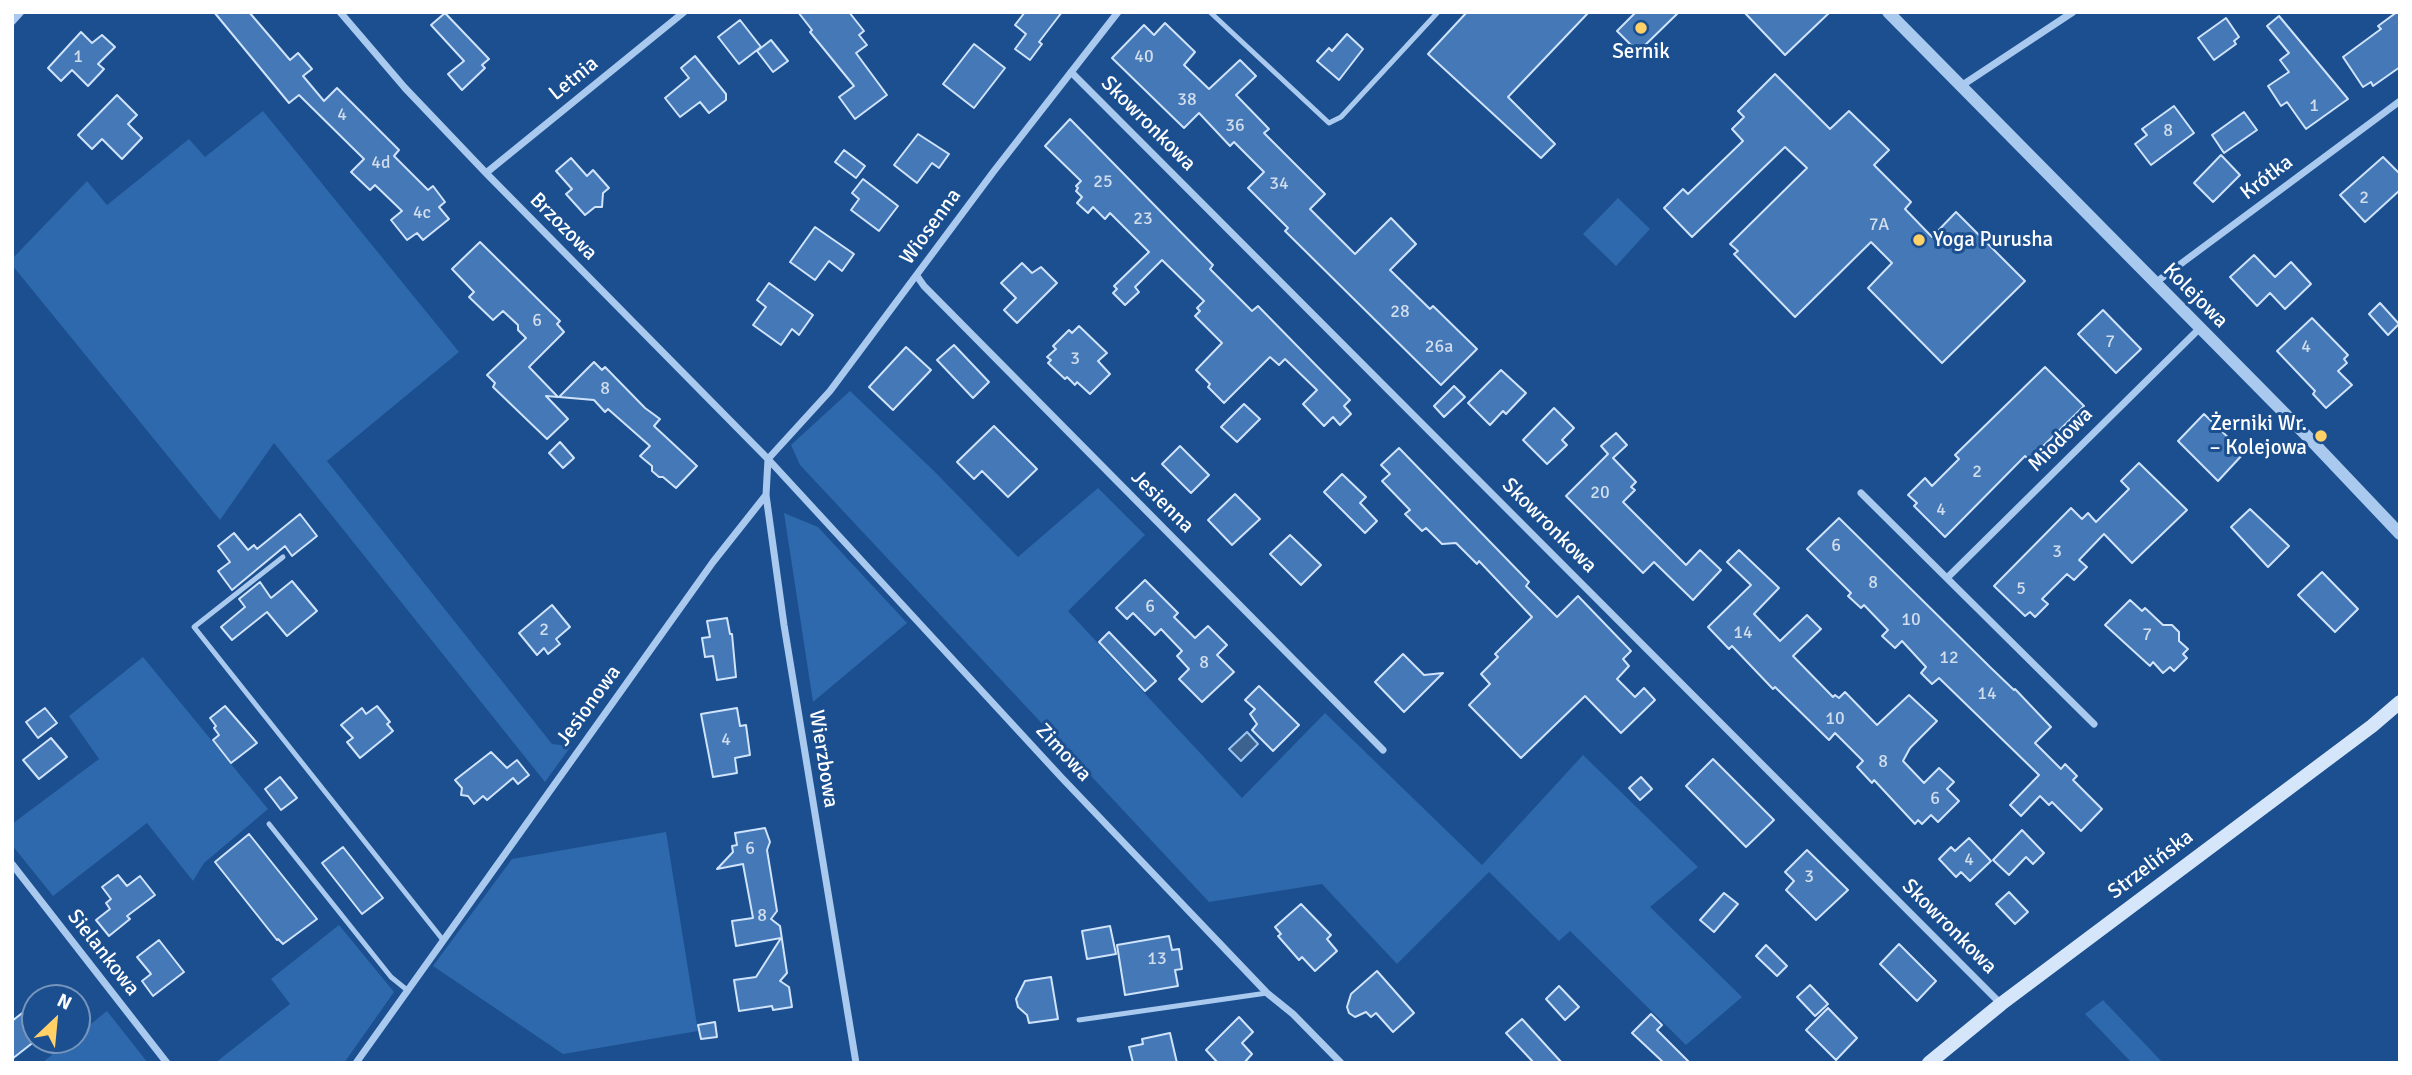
<!DOCTYPE html>
<html>
<head>
<meta charset="utf-8">
<style>
  body { margin:0 }
  #map { position:relative; width:2412px; height:1075px; overflow:hidden; background:#1b4f8f; font-family:Signika,sans-serif }
  canvas { display:block }
  .frame { position:absolute; inset:0; border:14px solid #fff; pointer-events:none }
  .north { position:absolute; left:21px; top:984px; width:70px; height:70px; box-sizing:border-box; background:#1b4f8f; border:2px solid #7695bc; border-radius:50%; rotate:26deg; font-size:19px; font-weight:700; line-height:28px; text-align:center; color:#fff }
  .north::after { content:''; display:block; margin:auto; width:24px; height:32px; background:#ffd166; clip-path:polygon(50% 0,100% 100%,50% 72%,0 100%) }
</style>
</head>
<body>
<div id="map">
<canvas width="2412" height="1075"></canvas>
<div class="frame"></div>
<div class="north">N</div>
</div>
<script>
const ctx = document.querySelector('canvas').getContext('2d');
ctx.lineJoin = 'round';
function fillPath(path, color) { ctx.fillStyle = color; ctx.fill(path, 'evenodd'); }
function stroke(path, color, width, dash) { ctx.strokeStyle = color; ctx.lineWidth = width; ctx.lineCap = dash ? 'butt' : 'round'; ctx.setLineDash(dash || []); ctx.stroke(path); }
function write(font, color, halo, rows, align = 'center') {
  ctx.font = font + ' Signika,sans-serif'; ctx.lineWidth = 6; ctx.setLineDash([]); ctx.textBaseline = 'middle'; ctx.strokeStyle = halo; ctx.fillStyle = color; for (const [text, x, y, turn = 0] of rows) {
    ctx.save(); ctx.translate(x, y); ctx.rotate((+turn || 0) * Math.PI / 180); ctx.textAlign = isNaN(turn) ? turn : align; if (halo) ctx.strokeText(text, 0, 0); ctx.fillText(text, 0, 0); ctx.restore();
  }
}
fillPath(new Path2D(`
  M263,111l196,241 -132,109 225,283 19,2 -26,36 -271,-339 -54,77 -208,-255v-6l75,-78 20,24 82,-66 16,18z
  M1618,198l32,31 -34,37 -33,-32z
  M850,391l84,80 84,86 80,-69 47,47 -77,76 174,187 83,-85 157,152 101,-110 115,112 -48,40 92,90 -56,48 -116,-114 -11,10 -70,-69 -92,92 -75,-80 -113,18 -409,-437 -9,-20z
  M784,513l34,14 89,96 -94,79z
  M143,657l125,152 -64,54 -11,18 -46,-58 -94,73 -41,-51v-21l87,-65 -30,-43z
  M666,832l32,199 -135,23 -130,-88 79,-107z
  M339,925l55,67 -50,71h-129l75,-59 -19,-25z
  M2103,1000l60,63h-31l-47,-49z
  M107,1011l41,52h-106l28,-23h7v-5z`), '#2e69ad');
const water = new Path2D(`
  M1247,732l11,12 -17,17 -12,-12z`);
fillPath(water, '#3c6290');
stroke(water, '#9cc4f0', 2);
const building = new Path2D(`
  M214,12h35l41,48 8,-7 14,16 -9,7 21,25 13,-13 62,62 -5,6 34,34 5,-4 12,16 -6,5 10,12 -26,21 -6,-7 -10,7 -16,-20 11,-9 -27,-26 -5,5 -19,-18 13,-13 -65,-64 -10,8z
  M798,12h51l15,19 -5,4 8,10 -11,8 31,42 -32,24 -16,-22 15,-11 -44,-54 2,-2z
  M1025,12h37l-23,30 3,2 -12,16 -15,-11 11,-15 -11,-9z
  M1467,12h122l-81,85 47,47 -14,14 -113,-104z
  M1636,12h43l-41,40 -21,-21z
  M1744,12h86l-45,43z
  M2397,12h3v55l-27,19 -2,-4 -8,5 -20,-30 38,-28 -3,-3z
  M445,13l44,46 -7,6 3,3 -23,22 -14,-16 16,-13 -33,-36z
  M2279,16l69,83 -42,30 -19,-27 -6,4 -13,-20 21,-14 -9,-12 9,-7 -22,-27z
  M2226,18l13,19 -5,4 2,3 -22,16 -16,-22z
  M740,20l21,27 -22,17 -21,-27z
  M1165,23l30,29 -11,13 25,24 31,-29 16,16 -20,19 33,34 -5,4 61,61 -15,15 45,45 36,-36 25,26 -26,26 40,39 3,-3 44,43 -36,36 -156,-154 3,-3 -40,-40 16,-16 -30,-30 -4,4 -31,-33 -15,15 -72,-70 32,-33 10,10z
  M81,32l11,11 10,-8 13,12 -17,17 6,5 -16,17 -16,-16 -11,11 -13,-13z
  M1347,34l16,15 -24,31 -22,-19 12,-13 3,3z
  M771,40l17,21 -15,11 -16,-21z
  M974,44l31,24 -31,40 -31,-24z
  M695,56l31,38v6l-17,13 -9,-11 -20,15 -15,-19 24,-20 -8,-10z
  M1775,74l55,55 19,-18 40,39 -15,15 37,37 -6,7 27,28 24,-25 69,69 -83,82 -74,-75 24,-25 -21,-21 -76,75 -61,-63 4,-3 -8,-7 77,-76 -22,-21 -93,90 -28,-29 19,-19 5,5 55,-53 -11,-12 12,-12 -6,-6z
  M117,95l20,20 -9,9 14,14 -20,21 -20,-20 -10,10 -14,-14z
  M2174,106l20,27 -43,32 -16,-21 12,-9 -5,-6z
  M2244,112l13,18 -33,23 -12,-18z
  M1070,119l143,146 -3,4 42,42 6,-5 92,94 -6,6 7,8 -11,11 -7,-8 -9,9 -21,-22 14,-14 -32,-31 -6,6 -9,-8 -46,46 -16,-16 2,-3 -14,-14 26,-27 -27,-27 5,-5 -3,-3 7,-7 -42,-41 -27,27 4,5 -14,13 -12,-12 4,-4 -3,-3 35,-34 -39,-39 -5,6 -12,-12 -5,6 -11,-10 5,-6 -6,-6 2,-3 -2,-2 5,-5 -36,-35z
  M918,134l31,20 -10,14 -7,-5 -15,20 -23,-18z
  M844,150l21,16 -9,12 -21,-16z
  M2221,155l19,20 -27,27 -19,-19z
  M2383,157l17,17v16l-35,32 -25,-27z
  M571,158l16,18 6,-6 16,18 -6,5 -1,14h-7l-10,8 -19,-21 6,-5 -16,-18z
  M863,179l35,27 -19,25 -28,-21 8,-11 -7,-6z
  M815,227l39,27 -12,17 -13,-10 -14,19 -25,-18z
  M480,242l80,79 -3,3 7,8 -35,35 29,30 -12,-1 22,23 -21,20 -54,-52 2,-4 -8,-8 39,-37 -8,-8v-5l-15,-14 -10,9 -24,-23 5,-5 -22,-23z
  M2254,255l21,22 16,-15 20,22 -26,25 -15,-16 -13,13 -27,-29z
  M1022,263l10,10 9,-6 16,16 -40,40 -13,-13 12,-12 -15,-15z
  M769,283l44,32 -14,20 -7,-6 -11,16 -28,-20 13,-18 -9,-7z
  M2380,303l19,21 -11,11 -19,-21z
  M2103,310l38,39 -25,24 -38,-39z
  M2312,318l36,37 -4,4 3,4 -9,8 14,14 -26,23 -13,-14 2,-3 -38,-40z
  M1079,326l28,27 -9,8 12,13 -20,20 -13,-12 -2,3 -8,-8 -2,2 -17,-16 3,-3 -4,-3 9,-8 -3,-3 16,-16 3,3z
  M954,345l35,37 -16,16 -36,-38z
  M906,347l25,23 -38,40 -24,-23z
  M594,362l8,8 3,-3 40,41 15,11 -6,7 43,40 -21,22 -13,-11h-4l-7,-6v-5l-12,-10 10,-10 -42,-37 -3,3 -11,-12 -35,-3z
  M2045,367l39,39 -55,54 -4,-4 -80,81 -31,-31 3,-3 -9,-8 17,-17 7,8 27,-27 -4,-4z
  M1501,370l25,23 -20,21 -3,-3 -13,14 -22,-22z
  M1454,386l11,11 -21,20 -10,-11z
  M1244,404l16,15 -23,23 -16,-15z
  M1554,408l20,20 -12,12 5,5 -20,19 -24,-24z
  M2204,414l40,39 -26,28 -40,-40z
  M994,426l43,43 -29,28 -26,-26 -8,8 -17,-17z
  M1616,433l11,12 -14,13 23,24 -5,5 4,3 -12,12 63,63 14,-15 21,20 -28,30 -39,-38 -11,11 -77,-77 42,-42 -7,-8z
  M560,442l14,16 -11,10 -14,-15z
  M1180,446l29,29 -18,18 -29,-29z
  M1399,448l130,134 -3,4 31,31 21,-21 53,55 -8,8 6,7 -12,13 18,18 9,-9 11,12 -34,33 -36,-37 -64,62 -52,-53 21,-21 -9,-10 17,-17 -3,-3 37,-37 -53,-56 -2,3 -21,-21 -14,1 -16,-16 -4,3 -17,-17 5,-4 -28,-29 8,-7 -9,-9z
  M2139,463l48,47 -55,53 -28,-29 -25,26 8,7 -13,13 -7,-6 -25,25 6,5 -13,13 -5,-5 -5,4 -31,-30 77,-78 11,11 6,-6 8,9 33,-33 -8,-8z
  M1342,474l24,23 -6,6 17,18 -12,12 -41,-41z
  M1235,494l25,25 -28,26 -24,-25z
  M2250,509l39,37 -21,21 -37,-40z
  M300,514l17,22 -25,20 -7,-10 -53,44 -14,-19 12,-9 -12,-16 16,-13 14,17 6,-5 3,4z
  M1839,518l152,150 23,22 1,-1 36,38 -16,16 26,26 4,-5 12,12 -4,4 29,29 -21,22 -29,-29 -3,3 -9,-9 -19,20 -11,-11 29,-30 -100,-97 -7,6 -11,-11 5,-6 -24,-26 -7,7 -13,-12 6,-6 -24,-25 -3,3 -13,-12 3,-3 -44,-44z
  M1290,535l31,30 -20,20 -31,-31z
  M1739,550l40,38 -25,26 26,27 27,-26 14,14 -28,27 40,41 2,-2 4,3 6,-6 32,33 32,-30 28,26 -27,27 -7,13 21,22 15,-15 15,14 -7,7 12,12 -21,21 -7,-7 -9,9 -4,-4 -3,4 -41,-44 -2,3 -15,-16 6,-6 -28,-28 -6,7 -54,-53 -2,2 -41,-43 -3,3 -21,-22 43,-42 -24,-23z
  M2322,572l36,37 -23,23 -37,-37z
  M1145,580l33,33 -4,4 21,21 13,-12 19,19 -10,10 17,17 -32,30 -23,-23 10,-10 -12,-13 5,-5 -21,-22 -6,6 -22,-22 -6,6 -11,-11z
  M292,581l25,30 -30,25 -20,-24 -35,28 -11,-13 24,-20 -6,-8 21,-17 11,16z
  M2130,600l12,11 3,-3 18,17h9l7,7v9l9,8 -5,5 4,4 -13,13 -4,-4 -7,6 -10,-11 -3,4 -45,-41z
  M552,605l18,22 -14,12 4,5 -12,10 -4,-6 -7,7 -18,-22z
  M727,618l3,16h2l4,43 -19,3 -4,-24 -8,1 -3,-19 8,-1 -3,-16z
  M1109,632l47,49 -11,10 -46,-49z
  M1403,654l21,21 19,-2 -39,39 -29,-30z
  M1259,686l40,39 -26,26 -21,-21 5,-6 -7,-10 5,-5 -10,-9z
  M225,706l32,37 -26,20 -18,-23 6,-5 -5,-7 2,-2 -6,-8z
  M377,706l13,16 -3,2 6,7 -33,27 -13,-16 6,-4 -12,-13 21,-17 4,6z
  M45,708l12,15 -19,15 -12,-16z
  M737,708l3,18 6,-1 4,30 -15,3 2,15 -24,4 -12,-63z
  M51,738l16,19 -28,22 -16,-19z
  M491,752l16,16 10,-8 12,15 -11,9 -5,-6 -26,22 -4,-4 -9,8 -6,-8 -7,-1 1,-7 -7,-8z
  M1713,759l61,61 -28,27 -60,-61z
  M280,777l17,21 -16,12 -16,-21z
  M1641,777l11,12 -12,11 -11,-12z
  M765,828l5,14 -3,8 10,61 -6,8 9,7 7,47 -7,8 9,6 3,20 -19,3 -1,-4 -33,5 -5,-31 22,-3 25,-39 -45,8 -4,-25 21,-3 -10,-54 -26,5 16,-17 -1,-6 5,-1 -2,-12z
  M2022,830l22,23 -11,11 -7,-7 -17,18 -16,-15z
  M249,834l68,85 -34,25 -5,-5 -1,1 -62,-78z
  M1969,838l22,23 -21,20 -9,-9 -5,5 -17,-18 12,-12 4,4z
  M343,847l40,51 -21,16 -40,-51z
  M1807,850l41,40 -32,30 -30,-30 8,-9 -9,-9z
  M118,875l9,11 13,-10 15,19 -28,21 3,3 -21,17 -13,-16 14,-11 -4,-6 5,-4 -9,-12z
  M2009,892l19,20 -13,12 -19,-20z
  M1724,893l14,11 -24,28 -14,-12z
  M1301,904l30,31 -4,4 10,12 -22,20 -13,-14 -3,3 -21,-24 3,-2 -6,-7z
  M1110,926l6,28 -29,5 -5,-28z
  M1169,936l3,14 7,-1 3,20 -7,1 3,16 -53,9 -8,-50z
  M159,940l25,32 -31,24 -11,-15 9,-7 -14,-17z
  M1899,944l37,37 -19,20 -37,-37z
  M1766,945l21,21 -10,10 -21,-20z
  M1377,971l37,42 -21,19 -17,-19 -5,4 -5,-5 -11,5 -6,-4 -2,-6 4,-13z
  M1051,977l7,42 -29,4 -2,-8 -9,-8 -2,-8 9,-18z
  M1810,985l18,19 -13,12 -18,-19z
  M1559,986l20,21 -14,13 -19,-21z
  M35,1003v38l-23,18v-38z
  M1828,1008l29,30 -21,22 -30,-30z
  M1651,1014l11,11 -5,5 33,33h-26l-32,-30z
  M1239,1017l14,15 -11,11 10,11 -8,9h-26l-12,-13z
  M1522,1019l40,44h-28l-28,-30z
  M715,1022l2,15 -16,2 -3,-14z
  M1170,1033l7,30h-44l-4,-16 14,-3 -1,-5z`);
fillPath(building, '#4478b7');
stroke(building, '#cfe3fa', 2);
stroke(new Path2D(`
  M1210,12l119,111 12,-6 97,-105
  M283,557l-89,70 249,313
  M269,824l122,153 16,13
  M1079,1020l188,-27`), '#a9c9ee', 5);
stroke(new Path2D(`
  M340,12l65,76 81,85 282,286 293,318 206,216 26,21 48,49
  M12,22l9,-10
  M1071,72l930,932
  M1961,86l112,-74
  M486,173l198,-161
  M917,276l7,10 459,464
  M2155,283l245,-182
  M768,459l-2,36 18,130 72,438
  M768,459l62,-68 164,-220 124,-159
  M1861,493l233,231
  M1948,577l251,-248
  M12,864l155,199
  M356,1063l357,-501 53,-67`), '#a9c9ee', 7);
stroke(new Path2D(`
  M1888,12l419,424 93,98`), '#a9c9ee', 12);
stroke(new Path2D(`
  M1929,1063l72,-59 371,-278 28,-24`), '#d6e6fa', 14);
for (const [x, y, r, color] of [
  [1641,28,7,"#ffd166"],
  [1919,240,7,"#ffd166"],
  [2321,436,7,"#ffd166"]
]) { const dot = new Path2D(); dot.arc(x, y, r, 0, 2 * Math.PI); ctx.fillStyle = color; ctx.fill(dot); stroke(dot, '#1b4f8f', 2.5); }
write('18px', '#d0dded', null, [
  ["1",78,57],
  ["40",1144,57],
  ["38",1187,100],
  ["1",2314,106],
  ["4",342,115],
  ["36",1235,126],
  ["8",2168,131],
  ["4d",381,163],
  ["25",1103,182],
  ["34",1279,184],
  ["2",2364,198],
  ["4c",422,213],
  ["23",1143,219],
  ["7A",1879,225],
  ["28",1400,312],
  ["6",537,321],
  ["7",2110,342],
  ["26a",1439,347],
  ["4",2306,347],
  ["3",1075,359],
  ["8",605,389],
  ["2",1977,472],
  ["20",1600,493],
  ["4",1941,510],
  ["6",1836,546],
  ["3",2057,552],
  ["8",1873,583],
  ["5",2021,589],
  ["6",1150,607],
  ["10",1911,620],
  ["2",544,630],
  ["14",1743,633],
  ["7",2147,635],
  ["12",1949,658],
  ["8",1204,663],
  ["14",1987,694],
  ["10",1835,719],
  ["4",726,740],
  ["8",1883,762],
  ["6",1935,799],
  ["6",750,849],
  ["4",1969,860],
  ["3",1809,877],
  ["8",762,916],
  ["13",1157,959]
]);
write('21px', '#fff', '#1b4f8f', [
  ["Sernik",1641,52],
  ["Yoga Purusha",1933,240,"left"],
  ["Żerniki Wr.",2307,424,"right"],
  ["– Kolejowa",2307,448,"right"]
]);
write('21px', '#fff', '#1b4f8f', [
  ["Letnia",574,79,-39],
  ["Skowronkowa",1148,124,45],
  ["Krótka",2267,178,-37],
  ["Brzozowa",563,227,45],
  ["Wiosenna",931,227,-54],
  ["Kolejowa",2195,296,45],
  ["Miodowa",2061,440,-45],
  ["Jesienna",1162,502,45],
  ["Skowronkowa",1549,526,45],
  ["Jesionowa",589,706,-54],
  ["Zimowa",1063,753,47],
  ["Wierzbowa",823,759,81],
  ["Strzelińska",2151,865,-37],
  ["Skowronkowa",1949,927,45],
  ["Sielankowa",103,953,52]
]);
</script>
</body>
</html>
